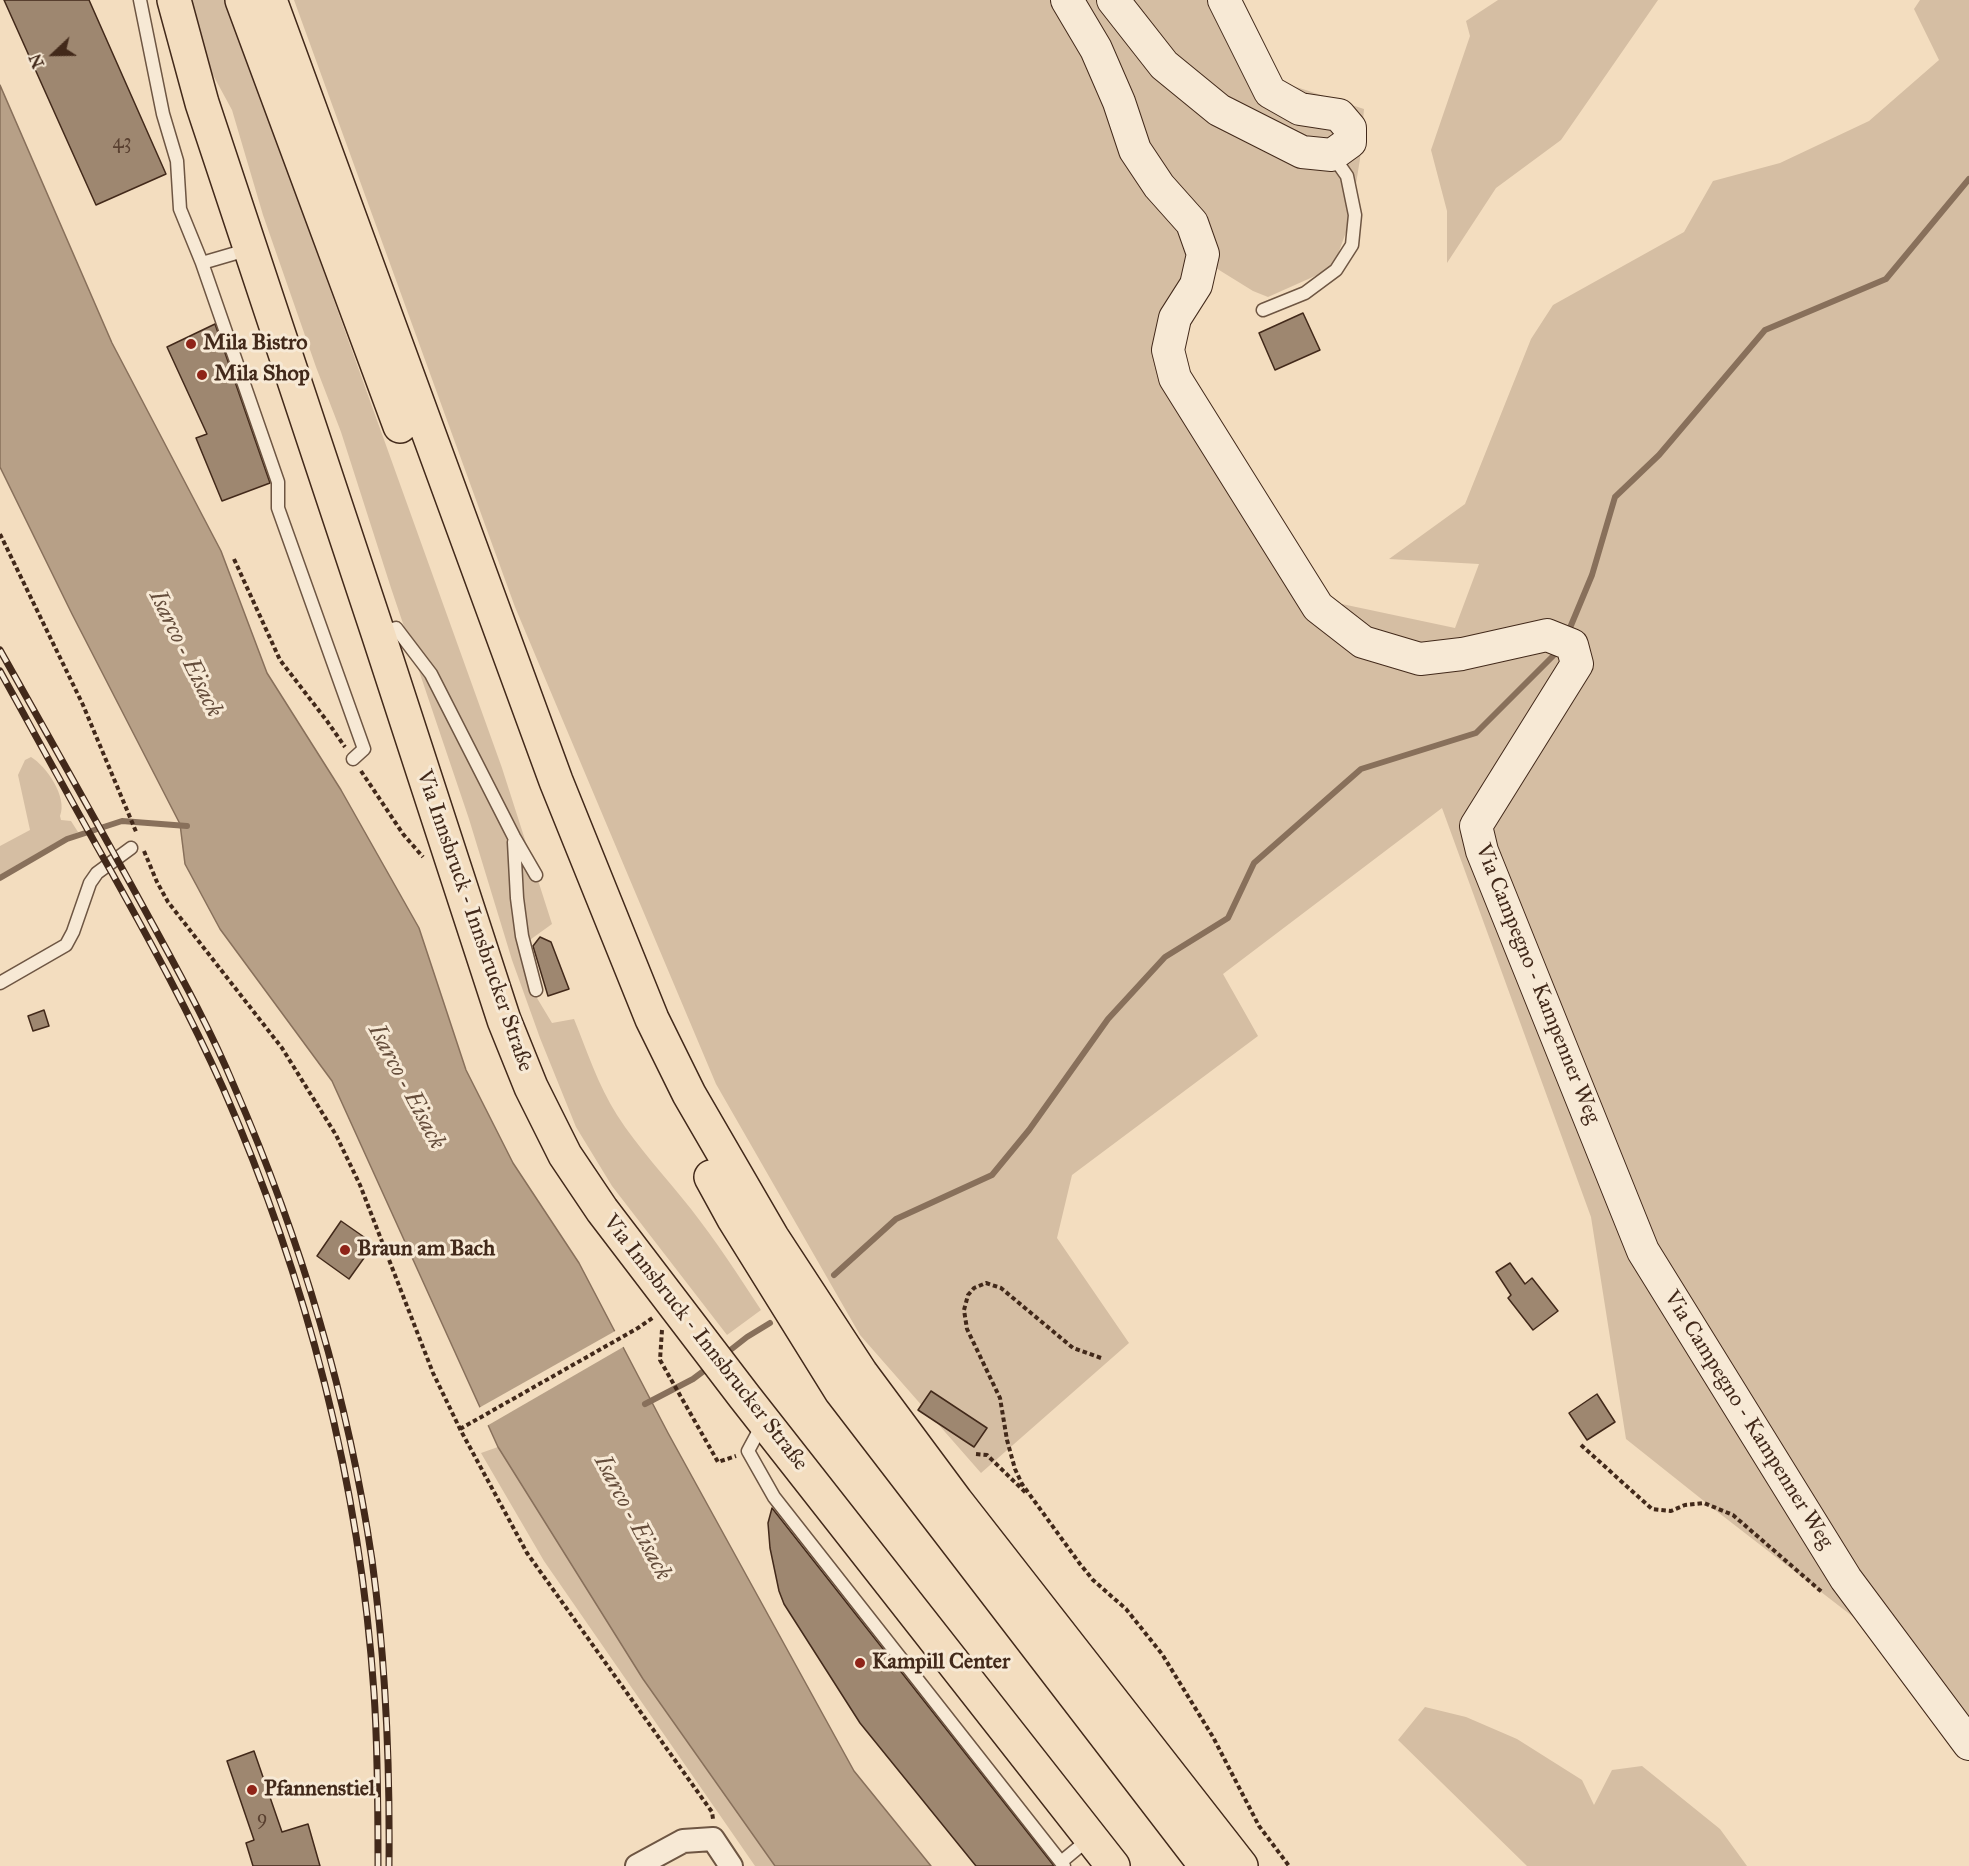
<!DOCTYPE html>
<html>
<head>
<meta charset="utf-8">
<style>
  body { margin:0 }
  #map { position:relative; width:1969px; height:1866px; overflow:hidden; background:#f3ddbf; font-family:"IM FELL Great Primer",serif }
  canvas { display:block }
  .north { position:absolute; left:24px; top:24px; width:60px; height:60px; -webkit-text-stroke:4px #f7e9d5; paint-order:stroke; rotate:248deg; font-size:16px; font-weight:700; line-height:24px; text-align:center; color:#42291a }
  .north::after { content:''; display:block; margin:auto; width:21px; height:27px; background:#42291a; clip-path:polygon(50% 0,100% 100%,50% 72%,0 100%) }
</style>
</head>
<body>
<div id="map">
<canvas width="1969" height="1866"></canvas>
<div class="north">N</div>
</div>
<script>
const ctx = document.querySelector('canvas').getContext('2d');
ctx.lineJoin = 'round';
function fillPath(path, color) { ctx.fillStyle = color; ctx.fill(path, 'evenodd'); }
function stroke(path, color, width, dash) { ctx.strokeStyle = color; ctx.lineWidth = width; ctx.lineCap = dash ? 'butt' : 'round'; ctx.setLineDash(dash || []); ctx.stroke(path); }
function write(font, color, halo, rows, align = 'center') {
  ctx.font = font + ' "IM FELL Great Primer",serif'; ctx.lineWidth = 6; ctx.setLineDash([]); ctx.textBaseline = 'middle'; ctx.strokeStyle = halo; ctx.fillStyle = color; for (const [text, x, y, turn = 0] of rows) {
    ctx.save(); ctx.translate(x, y); ctx.rotate((+turn || 0) * Math.PI / 180); ctx.textAlign = isNaN(turn) ? turn : align; if (halo) ctx.strokeText(text, 0, 0); ctx.fillText(text, 0, 0); ctx.restore();
  }
}
fillPath(new Path2D(`
  M190,0h36l276,768 50,156 -32,23 17,51 15,25 22,-4c13,32 24,66 43,96 21,33 49,62 74,94 25,32 48,67 70,101l-34,25 -115,-149 -36,-59 -36,-89 -28,-78 -43,-141 -78,-231 -50,-156 -25,-65 -53,-152 -31,-105 -25,-46z
  M294,0h942l45,82 83,27 -4,50 -10,62 -17,47 -65,29 -15,-6 -42,-26 -28,65 -2,36 142,234 132,28 24,-64 -90,-5 76,-55 66,-165 22,-34 131,-73 29,-51 67,-18 89,-42 70,-61 -25,-51 6,-9h49v1753l-113,-134 -137,-106 -93,-74 -35,-222 -149,-409 -219,166 35,62 -186,139 -15,63 72,105 -148,130 -121,-138 -144,-251 -201,-477z
  M1498,0h160l-97,140 -65,48 -49,75v-52l-16,-61 39,-114 -4,-15z
  M31,757c15,9 37,40 29,59l1,4 10,1 7,11 -25,12 -53,31v-29l30,-16 -12,-55 7,-15z
  M498,1447l145,232 132,187h-20l-211,-305 -63,-108z
  M1425,1707l41,10 51,22 65,41 12,25 18,-35 30,-4 78,63 27,37h-220l-129,-126z`), '#d5bea3');
const water = new Path2D(`
  M0,85l112,258 109,208 46,122 74,117 78,138 47,142 47,93 66,100 89,170 186,338 77,95h-156l-132,-187 -145,-232 -166,-366 -112,-152 -35,-65 -5,-40 -108,-210 -72,-147z`);
fillPath(water, '#b7a087');
stroke(water, '#88705b', 1.5);
fillPath(new Path2D(`
  M617,1330l8,16 -140,81 -8,-18z`), '#f3ddbf');
stroke(new Path2D(`
  M1567,635l25,-60 23,-78 44,-42 106,-125 121,-51 83,-100
  M0,878l67,-39 55,-18 65,5
  M834,1275l62,-56 96,-44 37,-45 79,-111 57,-62 63,-39 26,-55 107,-94 115,-36 77,-77 5,-8
  M724,1355l23,-18 23,-14
  M645,1404l48,-25 16,-12`), '#88705b', 6);
const building = new Path2D(`
  M4,0h85l77,174 -70,31z
  M1303,313l17,37 -45,20 -16,-37z
  M215,324l55,159 -48,18 -26,-63 11,-4 -40,-87z
  M540,937l11,5 18,47 -21,7 -15,-50z
  M44,1010l5,16 -16,5 -5,-15z
  M341,1221l33,23 -25,35 -32,-23z
  M1510,1263l15,21 7,-6 26,33 -25,19 -25,-32 3,-3 -15,-23z
  M931,1391l56,37 -13,19 -56,-37z
  M1597,1394l18,28 -28,18 -18,-27z
  M772,1508l282,358h-78l-116,-143 -76,-119 -5,-13 -9,-43 -2,-25z
  M254,1751l28,81 26,-8 12,42h-67l-7,-23 8,-3 -27,-79z`);
fillPath(building, '#9e8770');
stroke(building, '#42291a', 1.5);
const lane = new Path2D(`
  M140,0l23,114 14,47 3,48 22,54
  M250,249l-48,14 76,219v26l86,241 -11,10
  M1263,310l42,-17 31,-23 16,-25 3,-30 -8,-39 -14,-20
  M380,632l16,-4 35,46 83,163 22,38
  M514,842l3,56 5,38 14,54
  M0,983l66,-38 7,-13 17,-49 7,-10 34,-25
  M763,1423l-15,28 26,46 290,369
  M1061,1862l29,-24`);
const street = new Path2D(`
  M637,1866l46,-25 30,-2 18,27`);
const secondary = new Path2D(`
  M1067,0l29,49 23,53 16,48 24,36 33,37 11,31 -7,31 -21,33 -7,32 7,28 143,229 45,35 57,17 42,-5 85,-19 25,10 5,19 -101,162 6,25 161,400 203,328 123,165
  M1113,0l51,65 55,45 83,42 30,3 18,-13v-14l-11,-13 -39,-6 -30,-17 -46,-92`);
const primary = new Path2D(`
  M174,0l28,103 176,530 126,387 27,67 34,68 37,55 142,186 369,470`);
const highway = new Path2D(`
  M242,0l158,426
  M270,0l286,781 96,238 37,75 83,143 89,136 95,128 285,365
  M711,1177l23,42 107,172 365,475`);
stroke(lane, '#6e5643', 15);
stroke(street, '#6e5643', 26);
stroke(secondary, '#42291a', 34);
stroke(primary, '#42291a', 36);
stroke(highway, '#42291a', 36);
stroke(new Path2D(`
  M0,534l83,171 54,129
  M234,559l46,101 47,61 18,26
  M361,771l42,63 20,23
  M144,851l13,31 11,20 114,146 54,87 24,50 73,188 27,56 67,124 185,259 1,7
  M662,1330l-2,30 58,102 18,-6
  M1101,1358l-28,-10 -72,-60 -15,-5 -12,5 -6,7 -4,15 3,19 33,69 7,42 8,29 7,15 58,80 13,16 33,29 36,45 51,83 46,89 30,40
  M460,1429l178,-101 16,-11
  M1581,1445l71,64 19,2 14,-6 19,-2 29,12 90,78
  M976,1454l11,1 39,38`), '#42291a', 4, [4.5, 3]);
stroke(lane, '#f7e9d5', 12);
stroke(street, '#f7e9d5', 22);
stroke(secondary, '#f7e9d5', 32);
stroke(primary, '#f3ddbf', 33);
stroke(highway, '#f3ddbf', 33);
const rail = new Path2D(`
  M0,650c49,87 98,174 146,262 31,57 63,114 88,174 66,151 114,311 138,474 14,102 18,204 17,306
  M0,671c37,67 74,135 112,202 39,70 78,141 111,215 84,191 137,397 151,605 4,58 4,115 4,173`);
stroke(rail, '#42291a', 7);
stroke(rail, '#f7e9d5', 4.5, [14]);
for (const [x, y, r, color] of [
  [191,344,6,"#8f2418"],
  [202,375,6,"#8f2418"],
  [345,1250,6,"#8f2418"],
  [860,1663,6,"#8f2418"],
  [252,1790,6,"#8f2418"]
]) { const dot = new Path2D(); dot.arc(x, y, r, 0, 2 * Math.PI); ctx.fillStyle = color; ctx.fill(dot); stroke(dot, '#f7e9d5', 2); }
write('20px', '#594030', null, [
  ["43",122,143],
  ["9",262,1819]
]);
write('bold 22px', '#42291a', '#f7e9d5', [
  ["Mila Bistro",203,344],
  ["Mila Shop",214,375],
  ["Braun am Bach",357,1250],
  ["Kampill Center",872,1663],
  ["Pfannenstiel",264,1790]
], 'left');
write('22px', '#42291a', '#f7e9d5', [
  ["Via Innsbruck - Innsbrucker Straße",474,921,71],
  ["Via Campegno - Kampenner Weg",1537,984,68],
  ["Via Innsbruck - Innsbrucker Straße",705,1343,52],
  ["Via Campegno - Kampenner Weg",1748,1420,58]
]);
write('italic 24px', '#654d3b', '#f7e9d5', [
  ["Isarco - Eisack",185,654,64],
  ["Isarco - Eisack",406,1087,62],
  ["Isarco - Eisack",632,1518,62]
]);
</script>
</body>
</html>
